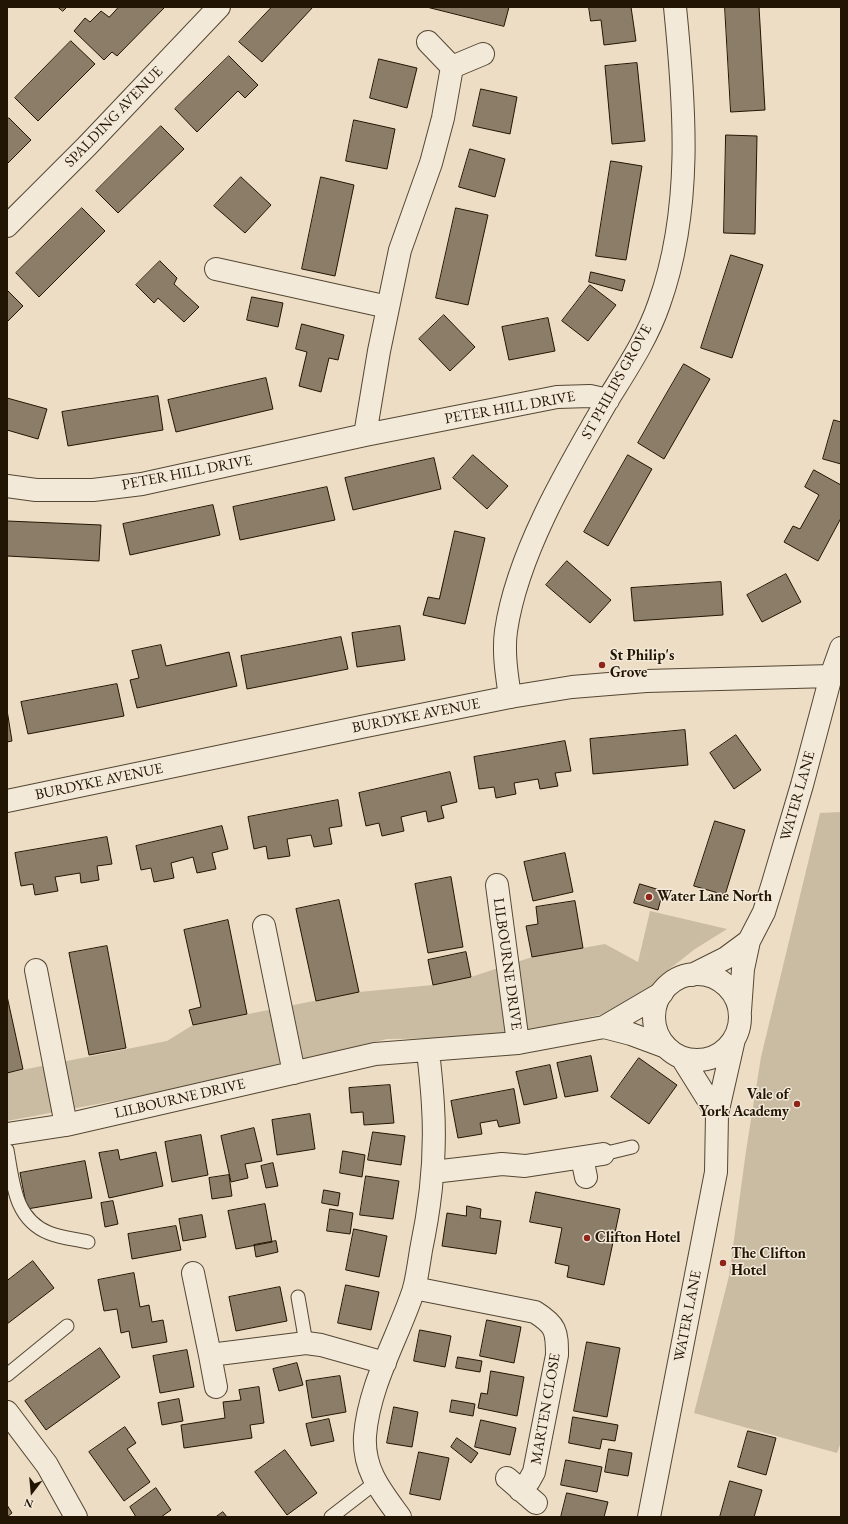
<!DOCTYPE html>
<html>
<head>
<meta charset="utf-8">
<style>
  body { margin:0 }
  #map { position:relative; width:848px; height:1524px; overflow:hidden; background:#ecddc4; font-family:"EB Garamond",serif }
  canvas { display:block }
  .frame { position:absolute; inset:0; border:8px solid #221503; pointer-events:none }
  .north { position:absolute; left:12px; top:1472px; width:40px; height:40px; -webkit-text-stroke:3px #f3e9d9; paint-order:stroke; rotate:196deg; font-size:11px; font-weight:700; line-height:16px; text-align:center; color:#221503 }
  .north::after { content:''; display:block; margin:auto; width:14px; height:18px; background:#221503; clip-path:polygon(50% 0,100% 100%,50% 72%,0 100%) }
</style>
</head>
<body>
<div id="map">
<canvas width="848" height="1524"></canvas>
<div class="frame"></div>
<div class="north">N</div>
</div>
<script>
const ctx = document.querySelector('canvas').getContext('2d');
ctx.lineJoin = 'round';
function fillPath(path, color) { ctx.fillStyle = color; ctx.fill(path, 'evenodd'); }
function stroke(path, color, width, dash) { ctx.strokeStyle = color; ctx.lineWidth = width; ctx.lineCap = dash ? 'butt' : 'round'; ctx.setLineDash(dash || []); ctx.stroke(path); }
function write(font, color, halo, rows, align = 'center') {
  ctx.font = font + ' "EB Garamond",serif'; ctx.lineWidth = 3; ctx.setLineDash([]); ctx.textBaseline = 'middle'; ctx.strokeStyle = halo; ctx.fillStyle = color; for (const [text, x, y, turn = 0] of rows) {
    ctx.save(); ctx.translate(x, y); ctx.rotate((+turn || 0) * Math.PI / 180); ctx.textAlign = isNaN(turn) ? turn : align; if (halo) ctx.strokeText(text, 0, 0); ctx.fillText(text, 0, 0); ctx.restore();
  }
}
fillPath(new Path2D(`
  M841,812v630l-4,11 -143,-40 35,-137 17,-125 15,-94 59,-244z
  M650,911l77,18 -32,20 -28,22 -22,23 -41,20 -57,12 -74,12 -86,1 -188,46 -192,36v-48l160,-32 26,-16 166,-33 74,-7 38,-8 61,-20 73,-13 33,18z`), '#cabba3');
const building = new Path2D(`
  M58,7h9l-4,4z
  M119,7h46l-48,49 -5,-4 -8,8 -30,-29 11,-13 5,4 11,-11 8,6z
  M272,7h41l-51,55 -23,-20z
  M427,7h82l-5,19z
  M589,7h42l5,34 -32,4 -3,-25 -10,1z
  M725,7h34l6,103 -34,2z
  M71,41l24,23 -57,57 -23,-23z
  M229,56l29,29 -13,13 -7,-7 -41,41 -22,-23z
  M379,59l38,9 -10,40 -37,-10z
  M637,63l8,78 -33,3 -7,-78z
  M481,89l36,8 -7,37 -37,-8z
  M9,118l22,22 -24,24v-44z
  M354,120l41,9 -8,40 -41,-8z
  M161,126l23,23 -66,64 -22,-22z
  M726,135l31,1 -2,98 -31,-1z
  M470,149l35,10 -10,38 -36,-10z
  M611,161l31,5 -16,94 -30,-4z
  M241,177l30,28 -26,28 -31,-27z
  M321,177l33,8 -19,91 -33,-7z
  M82,208l23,23 -66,66 -23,-24z
  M456,208l32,7 -20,90 -32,-7z
  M731,255l32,10 -31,93 -31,-10z
  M160,261l17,17 -3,6 25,23 -15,15 -26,-24 -4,5 -18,-18z
  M591,272l34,8 -3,11 -33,-9z
  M590,285l26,20 -28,36 -26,-20z
  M7,290l16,16 -16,16z
  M252,297l31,6 -5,24 -31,-7z
  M444,315l31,32 -25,24 -31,-32z
  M548,318l7,33 -46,9 -7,-33z
  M302,324l42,11 -6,25 -9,-2 -8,34 -22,-6 8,-34 -11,-3z
  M684,364l26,15 -46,80 -26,-16z
  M266,378l7,31 -97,23 -8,-32z
  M158,396l5,34 -95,16 -6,-34z
  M7,398l40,11 -9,30 -31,-9z
  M834,420l7,2v42l-18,-5z
  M473,455l35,31 -21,23 -34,-31z
  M628,455l24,14 -44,77 -24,-14z
  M434,458l7,31 -88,21 -8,-32z
  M814,470l27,15v33l-23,43 -34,-19 9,-16 7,3 19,-34 -14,-8z
  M327,487l8,33 -95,20 -7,-33z
  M213,505l7,30 -90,20 -7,-31z
  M7,521l94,4 -2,36 -92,-5z
  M455,531l30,7 -20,86 -42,-9 5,-18 11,2z
  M567,561l44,39 -21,23 -44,-38z
  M786,574l15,28 -39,20 -15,-27z
  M721,582l2,33 -89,6 -3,-33z
  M400,626l5,34 -48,7 -5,-34z
  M341,637l7,32 -101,20 -6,-33z
  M161,645l5,21 63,-14 8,34 -100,22 -7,-28 9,-2 -7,-27z
  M117,684l7,32 -96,18 -7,-32z
  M7,710l5,31 -5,1z
  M685,730l3,35 -95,9 -3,-35z
  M736,735l25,35 -27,19 -24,-36z
  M565,741l6,30 -16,2 3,13 -18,3 -2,-10 -24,4 2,11 -20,4 -2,-11 -15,2 -5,-32z
  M450,772l7,30 -16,4 3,12 -16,4 -2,-11 -25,6 3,14 -22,5 -3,-13 -13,3 -7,-33z
  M338,800l4,26 -13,2 3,16 -18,3 -3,-12 -24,4 3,17 -22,3 -2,-13 -12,3 -6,-32z
  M715,821l30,9 -20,65 -31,-9z
  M222,826l6,23 -16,4 4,16 -19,4 -4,-16 -22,6 3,15 -20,4 -3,-14 -10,2 -5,-24z
  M107,837l5,27 -15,2 2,14 -18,3 -1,-10 -25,4 3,14 -23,4 -2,-11 -12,2 -6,-33z
  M565,853l8,39 -40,9 -9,-39z
  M451,877l12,70 -35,6 -13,-69z
  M640,884l23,7 -5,19 -24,-7z
  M339,900l20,92 -43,9 -20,-92z
  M575,901l8,47 -51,9 -6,-31 12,-2 -2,-17z
  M228,920l19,94 -54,11 -4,-15 12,-3 -17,-77z
  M107,946l19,102 -37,7 -20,-102z
  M466,952l5,25 -38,8 -5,-25z
  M7,996l16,73 -16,4z
  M591,1056l7,35 -33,6 -8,-34z
  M639,1058l38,27 -28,39 -38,-27z
  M550,1065l7,33 -33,7 -8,-33z
  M390,1085l4,38 -30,2 -1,-13 -12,1 -2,-25z
  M514,1089l6,34 -21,4 -2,-7 -17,3 2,11 -24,4 -7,-37z
  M310,1114l5,35 -38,6 -5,-35z
  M254,1128l8,33 -17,3 3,14 -17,4 -10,-46z
  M373,1132l32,4 -4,29 -33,-5z
  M201,1135l7,40 -36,7 -7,-40z
  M118,1150l2,10 36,-8 7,34 -54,12 -10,-45z
  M343,1151l22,4 -3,22 -22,-4z
  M85,1161l7,37 -65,11 -7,-36z
  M273,1163l5,23 -12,2 -5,-22z
  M229,1175l3,21 -20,3 -3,-21z
  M366,1176l33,5 -6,38 -33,-4z
  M324,1190l16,3 -2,13 -16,-3z
  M536,1192l84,17 -16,76 -37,-8 2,-11 -14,-3 7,-35 -32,-6z
  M113,1201l5,23 -13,3 -4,-24z
  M265,1204l7,38 -36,7 -8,-38z
  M467,1206l14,3 -1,9 21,3 -5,33 -54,-8 5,-33 19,3z
  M330,1209l23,4 -3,21 -23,-3z
  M202,1215l4,22 -23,4 -4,-22z
  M176,1226l5,24 -49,9 -4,-25z
  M354,1229l33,7 -8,41 -33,-7z
  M276,1241l2,11 -22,5 -2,-12z
  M33,1261l21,27 -47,36v-43z
  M134,1273l6,34 9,-2 3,17 11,-2 4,22 -35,6 -3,-17 -8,2 -4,-24 -13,2 -6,-31z
  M346,1285l33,7 -8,38 -33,-7z
  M280,1287l7,34 -51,10 -7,-34z
  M487,1320l34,7 -7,36 -34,-7z
  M420,1330l31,6 -6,31 -31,-6z
  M587,1342l33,6 -13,69 -33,-6z
  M100,1348l20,29 -74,53 -21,-29z
  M187,1350l7,37 -34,6 -7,-37z
  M458,1357l24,4 -2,11 -24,-4z
  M297,1363l6,22 -24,6 -6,-22z
  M491,1371l33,6 -7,39 -39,-8 3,-15 6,1z
  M340,1376l6,36 -34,6 -6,-37z
  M259,1387l5,36 -14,2 2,13 -68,10 -3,-23 44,-7 -2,-16 18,-2 -2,-10z
  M179,1399l4,22 -21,4 -4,-22z
  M452,1400l23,4 -2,12 -23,-4z
  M394,1407l24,5 -6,35 -25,-4z
  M573,1417l45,8 -3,16 -13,-2 -2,10 -31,-6z
  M329,1419l5,22 -23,5 -5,-22z
  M481,1420l35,8 -6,27 -35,-8z
  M125,1427l11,16 -9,6 23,33 -26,19 -35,-49z
  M748,1431l28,7 -10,37 -28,-8z
  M457,1438l21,15 -7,10 -20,-16z
  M609,1449l23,4 -4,23 -23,-4z
  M285,1450l32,43 -30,22 -32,-43z
  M419,1452l30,6 -9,42 -30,-6z
  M566,1460l36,7 -5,25 -36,-7z
  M730,1481l32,9 -8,27h-34z
  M156,1488l15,22 -10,7h-25l-6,-10z
  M567,1493l41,9 -4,15h-43z
  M7,1505l5,8 -5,4z
  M223,1512l4,5h-11z`);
fillPath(building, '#8b7d67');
stroke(building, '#221503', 1);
const service = new Path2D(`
  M7,1150c6,32 7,69 42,83 12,5 26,6 39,9
  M603,1154l29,-7
  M298,1297l8,46
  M7,1375l60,-49
  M331,1517l44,-34`);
const minor = new Path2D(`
  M428,42l24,25 31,-13
  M7,226l80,-80 132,-139
  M216,269l172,38
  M365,435l14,-84 21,-101 31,-87 12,-45 9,-51
  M7,486l29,4h57l49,-6 223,-49 192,-38 33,-1 18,4
  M510,697c-3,-21 -7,-44 -4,-66 11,-77 62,-163 101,-230 19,-31 40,-62 52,-97 34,-95 26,-198 16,-297
  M497,885l21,158
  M264,926l30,147
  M36,970l30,155
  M604,1027l27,7 35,13
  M7,1134l59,-9 309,-71 143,-11 86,-16 58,-34
  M582,1158l4,19
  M433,1172l69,-8 23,2 78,-12
  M193,1273l17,82 96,-12 15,2 64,18
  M414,1288l121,24c21,13 22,19 22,43l-23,117 -5,9 -9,9
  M210,1355l6,32
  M7,1412l40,53 29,52
  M507,1478l29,25
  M400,1517c-19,-26 -37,-47 -35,-81 4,-52 33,-98 49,-147 3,-12 5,-26 7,-39 10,-47 15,-96 12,-144 -1,-19 -3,-37 -5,-55`);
const tertiary = new Path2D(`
  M7,801l354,-74 149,-30 62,-10 74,-6 185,-5
  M654 1017a43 43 0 1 1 86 0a43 43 0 1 1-86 0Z
  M692,975l34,-17 23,-17
  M740,1011l3,-42 6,-28 15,-29 9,-29 29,-98 29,-109 10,-28
  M682,1058l35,56
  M649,1517l67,-345 1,-58 17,-75`);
stroke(service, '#544733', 15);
stroke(minor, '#544733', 24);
stroke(tertiary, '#544733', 24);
stroke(service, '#f3e9d9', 13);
stroke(minor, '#f3e9d9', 22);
stroke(tertiary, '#f3e9d9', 22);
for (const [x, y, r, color] of [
  [602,665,4,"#8f2418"],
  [649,897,4,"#8f2418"],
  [797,1104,4,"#8f2418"],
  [587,1238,4,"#8f2418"],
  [723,1263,4,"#8f2418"]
]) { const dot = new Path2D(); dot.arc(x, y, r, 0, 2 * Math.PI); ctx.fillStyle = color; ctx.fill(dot); stroke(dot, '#f3e9d9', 1.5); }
write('15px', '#221503', '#f3e9d9', [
  ["SPALDING AVENUE",114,117,-46],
  ["ST PHILIPS GROVE",617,382,-61],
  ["PETER HILL DRIVE",510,408,-10],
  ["PETER HILL DRIVE",187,473,-11],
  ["BURDYKE AVENUE",416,716,-11],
  ["BURDYKE AVENUE",99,782,-12],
  ["WATER LANE",798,796,-74],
  ["LILBOURNE DRIVE",507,964,82],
  ["LILBOURNE DRIVE",180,1099,-13],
  ["WATER LANE",688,1316,-79],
  ["MARTEN CLOSE",546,1409,-80]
]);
write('bold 15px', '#221503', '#f3e9d9', [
  ["St Philip's",610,656],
  ["Grove",610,673],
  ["Water Lane North",657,897],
  ["Vale of",789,1095,"right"],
  ["York Academy",789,1112,"right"],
  ["Clifton Hotel",595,1238],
  ["The Clifton",731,1254],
  ["Hotel",731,1271]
], 'left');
</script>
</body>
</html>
